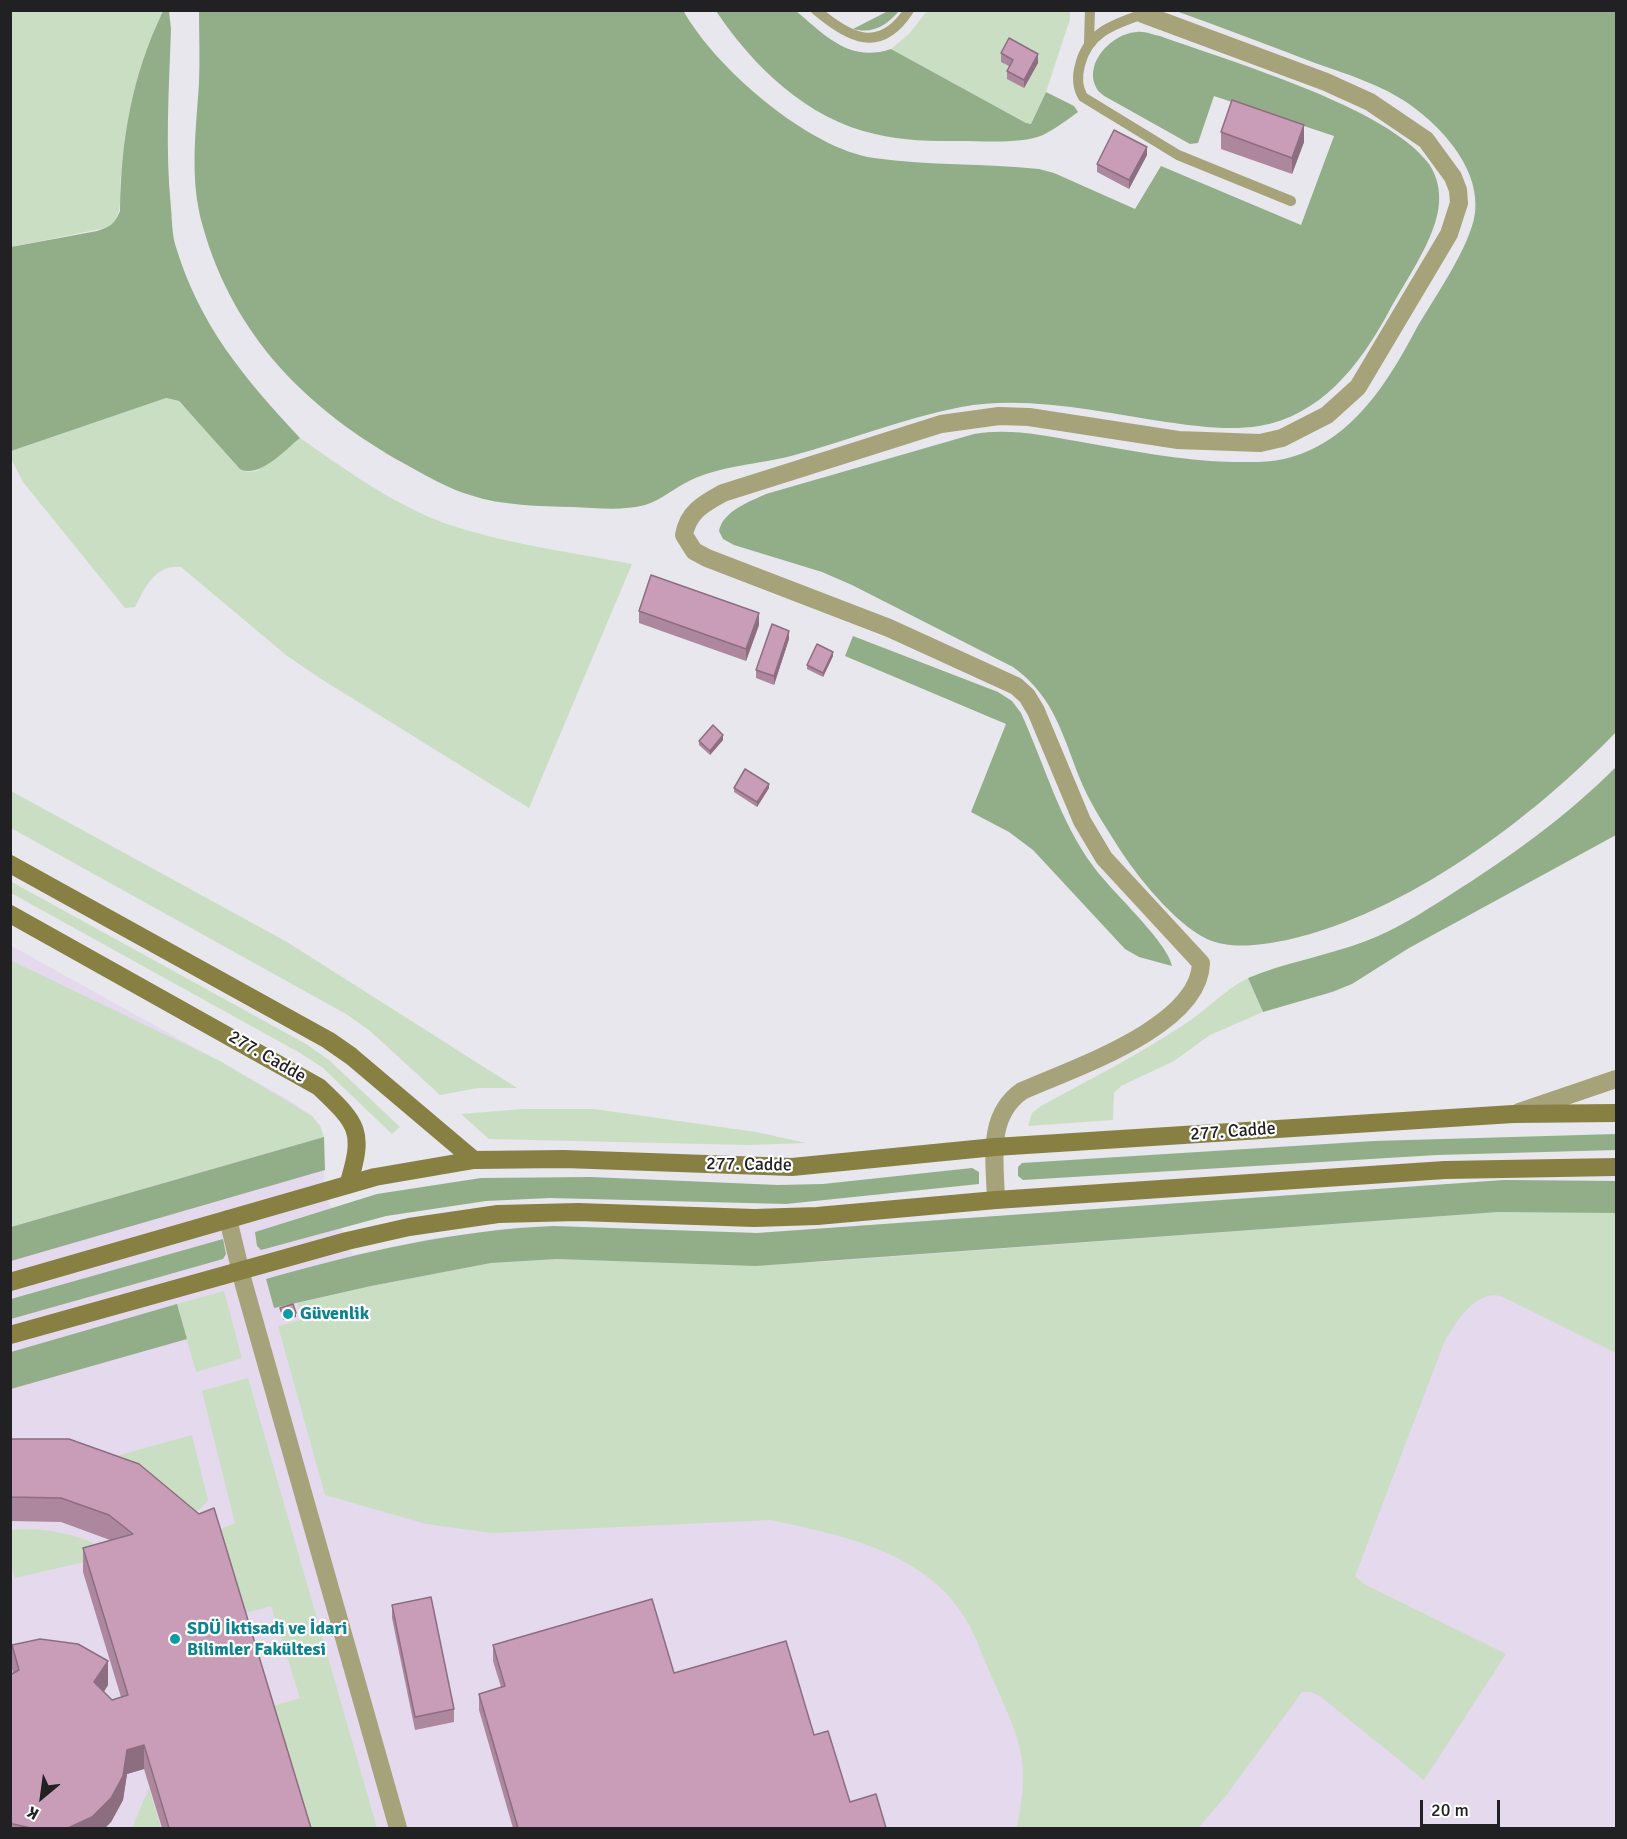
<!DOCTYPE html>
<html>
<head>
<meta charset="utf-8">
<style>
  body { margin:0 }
  #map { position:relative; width:1627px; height:1839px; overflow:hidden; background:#e7e7ed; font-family:Signika,sans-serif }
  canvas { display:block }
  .frame { position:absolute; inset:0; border:12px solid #212123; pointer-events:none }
  .north { position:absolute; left:12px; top:1767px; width:60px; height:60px; -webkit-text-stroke:4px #fff; paint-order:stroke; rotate:209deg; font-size:16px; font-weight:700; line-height:24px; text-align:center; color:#212123 }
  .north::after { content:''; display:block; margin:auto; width:21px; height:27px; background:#212123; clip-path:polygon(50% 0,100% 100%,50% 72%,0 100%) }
  .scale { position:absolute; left:1420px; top:1800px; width:80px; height:27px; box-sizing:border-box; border:3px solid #212123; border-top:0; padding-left:8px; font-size:18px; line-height:21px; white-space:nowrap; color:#212123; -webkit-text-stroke:4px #fff; paint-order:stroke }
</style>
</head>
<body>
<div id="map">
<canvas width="1627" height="1839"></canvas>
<div class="frame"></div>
<div class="north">K</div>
<div class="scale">20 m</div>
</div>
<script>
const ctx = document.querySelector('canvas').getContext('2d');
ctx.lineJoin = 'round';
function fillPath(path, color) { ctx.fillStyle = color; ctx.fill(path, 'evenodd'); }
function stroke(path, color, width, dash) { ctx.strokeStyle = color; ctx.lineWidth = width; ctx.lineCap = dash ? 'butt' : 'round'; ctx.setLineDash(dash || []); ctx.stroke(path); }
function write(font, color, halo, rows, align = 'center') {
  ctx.font = font + ' Signika,sans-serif'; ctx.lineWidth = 4.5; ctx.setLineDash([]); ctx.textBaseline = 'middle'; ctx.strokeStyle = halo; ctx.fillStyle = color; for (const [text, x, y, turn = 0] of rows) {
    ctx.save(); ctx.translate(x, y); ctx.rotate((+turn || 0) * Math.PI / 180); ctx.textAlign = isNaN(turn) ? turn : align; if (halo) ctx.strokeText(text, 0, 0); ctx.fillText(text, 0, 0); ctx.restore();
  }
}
fillPath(new Path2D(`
  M10,945l277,154 25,17 8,10 4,11v55l29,63 76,-16 92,-12 33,-1 203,7 747,-53 112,1v647h-1605z`), '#e5d9ed');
fillPath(new Path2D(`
  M11,11h152l-7,15c-12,49 -28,99 -35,149 -3,19 4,37 -11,52l-99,20z
  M927,11h143v8l-24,73 -15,32 -5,-1 -135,-74 18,-15z
  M165,398l13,3 68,71 11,-1 43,-33c46,32 94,67 147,86 59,20 123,28 185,40l-103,244 -211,-131 -32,-22 -105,-88c-25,-3 -36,20 -46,40l-10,1 -102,-126 -12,-23 -1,-8z
  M11,791l276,151 230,146h-39l-38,7 -71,-65 -23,-16 -335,-186z
  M10,881l296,163 23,16 71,67 -8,7 -69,-66 -23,-15 -289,-160z
  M10,960l210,101 92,55 8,10 4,11 -313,90z
  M1248,978l15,34 -53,23 -36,26 -53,25 -7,7 -1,27 -85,6 4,-13 9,-7c48,-26 97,-51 144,-82 22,-14 39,-34 63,-46z
  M523,1109h71l162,23 50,11 -58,2 -259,-6 -28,-25z
  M1555,1211l61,2v140l-113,-56c-26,-10 -48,26 -59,46l-89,233 9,8 142,70 -82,126 -103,-83 -10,-5h-9l-77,105 -27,31h-181c13,-67 5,-83 -22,-144 -10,-21 -17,-43 -28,-63 -40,-69 -125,-86 -197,-101l-278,13 -66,-9 -101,-29 -47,-169 23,-6 -3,-17 73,-17 120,-23 66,-4 147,5 118,-2 676,-50z
  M224,1291l18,67 -46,14 -19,-68z
  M248,1378l129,450h-73l-37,-120 33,-10 -29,-92 -32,9 -25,-83 21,-9 -33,-132z
  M192,1435l16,65 -8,9 -19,7 -90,-53z
  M10,1530c36,-3 74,4 104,25l-99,23 -4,-13z
  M149,1788l12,40h-29z`), '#cadec4');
fillPath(new Path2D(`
  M683,10c31,57 126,139 191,148 55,8 111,5 165,11l15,4 81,36 26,-43 140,59 33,-89 -120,-40 -16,47 -8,1 -84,-47c-3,-2 -9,-6 -10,-10 -12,-25 17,-54 41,-55 8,-1 16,3 23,4 68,25 228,71 269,128 8,12 11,25 10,39 -2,35 -36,81 -52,112 -28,51 -67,101 -128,111 -31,5 -62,0 -93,-4 -67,-10 -138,-27 -205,-15 -58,11 -113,34 -170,49 -32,8 -70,10 -100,24 -16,7 -29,20 -46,25 -22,6 -49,3 -72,2 -34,-1 -70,-1 -103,-12 -23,-7 -43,-19 -65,-31 -97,-54 -171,-127 -202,-237 -14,-48 -7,-95 -4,-144 1,-24 0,-48 0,-72z
  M163,11h6l2,18c-2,59 -6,119 0,179 1,11 1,25 4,36 24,81 69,134 125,194 -15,12 -41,41 -60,31l-61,-68 -13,-3 -155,53v-204l86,-16c13,-4 18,-7 23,-20 1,-72 12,-135 43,-200z
  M716,11h80c30,25 54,52 95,38l135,74 5,1 15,-32 28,14 4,6c-11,8 -23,17 -35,23 -20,9 -59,6 -82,6 -28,0 -59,0 -86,-7 -68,-15 -122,-68 -159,-123z
  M888,11h11c-13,15 -26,23 -46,18z
  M1176,11h440v721c-84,87 -209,181 -329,208 -25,5 -56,10 -80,-1 -32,-15 -72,-65 -90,-94 -12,-19 -25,-39 -34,-59 -20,-47 -26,-87 -70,-119l-161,-82 -30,-13 -88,-27 -11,-6 -4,-8c4,-20 30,-29 47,-37l208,-60c34,-6 68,1 102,7 52,9 104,20 157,21 17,0 34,1 51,-3 65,-15 102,-73 131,-128 17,-30 56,-85 60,-118 5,-41 -28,-80 -58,-103 -28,-23 -68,-35 -102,-47 -46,-18 -92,-35 -139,-52z
  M853,636l145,56 14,9 9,12c23,50 39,109 72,153 17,24 75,76 79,100l-33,-9 -14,-8 -92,-99 -24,-18 -38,-20 35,-88 -161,-68z
  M1616,767v68l-207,113 -57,36 -20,8 -69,20 -15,-34c38,-16 79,-22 118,-37 30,-11 57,-29 84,-46 60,-38 116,-78 166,-128z
  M1616,1134v16l-179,5 -414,25 -5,-4v-9l4,-4 352,-22z
  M324,1137l1,33 -314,91v-34z
  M972,1168l7,4v12l-193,20 -236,-6 -64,3 -100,15 -125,34 -4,-4 -2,-14 122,-38 104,-16 110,-1 187,8 45,-1z
  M1504,1180l112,1v32l-118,-1 -742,54 -199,-7 -66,4 -120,23 -97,22 -8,-29c95,-27 189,-49 288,-53l203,7z
  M223,1239l3,15 -3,5 -212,60v-20z
  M177,1304l10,35 -176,50v-37z`), '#91ae88');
stroke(new Path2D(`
  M816,10c33,28 64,45 93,0
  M1143,14c-29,10 -55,18 -63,51 -3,11 -3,22 3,32l95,58 113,46
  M1089,43l1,-33`), '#a6a27a', 10);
stroke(new Path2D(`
  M1519,1112l97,-33
  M996,1200c-1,-39 -10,-84 26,-109 49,-22 178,-64 179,-128l-97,-105 -22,-37 -46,-110 -9,-15 -11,-10 -127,-58 -182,-70 -13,-7 -10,-16c4,-23 19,-31 39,-42l218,-69 58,-8 30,1 149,23 82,3 22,-5 45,-23 31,-28 91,-153 10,-31 -1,-13 -5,-13 -27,-37 -56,-38 -44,-20 -183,-68
  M228,1219l16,66 154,543`), '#a6a27a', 18);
stroke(new Path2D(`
  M10,864l318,176 23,16 123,104
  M10,914l309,173c39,37 46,44 29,98
  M10,1282l365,-105 99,-17 90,-1 228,8 203,-20 518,-33 103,-1
  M10,1335l337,-94 62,-14 89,-13 80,-2 176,6 63,-2 179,-16 449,-30 171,-3`), '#878042', 18);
fillPath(new Path2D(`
  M1001,53l37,10 -14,25 -17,-9v-8l2,-5 -8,-4z
  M1221,132l83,10 -12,32 -71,-25z
  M1147,155l-18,34 -32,-17v-8z
  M639,611l120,14 -13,36 -107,-38z
  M789,639l-15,46 -18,-7v-8z
  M833,656l-10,21 -16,-8v-4z
  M723,740l-13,15 -11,-10v-4z
  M734,788h35l-12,19 -23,-15z
  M10,1439l129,25 172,364h-149l-18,-59 -17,5 -4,26 -12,22 -6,6h-95v-153l3,-2 -1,-4v-24l96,40 -4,7 8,8 9,-3 -38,-125v-24l27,-8 -49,-18 -51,-1z
  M392,1605l62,104v13l-39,8 -23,-112z
  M493,1645l181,28 140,62 36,67 36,26h-373l-34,-118v-16l22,-7 -8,-26z`), '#ad879d');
fillPath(new Path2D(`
  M1038,54v9l-14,25v-8z
  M1304,125v17l-12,32v-16z
  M1147,147v8l-18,34v-9z
  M759,613v12l-13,36v-12z
  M789,631v8l-15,46v-9z
  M833,652v4l-10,21v-4z
  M723,735v5l-13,15v-4z
  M769,784v4l-12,19v-5z
  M296,1313v4l-13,3v-4z
  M108,1661v24l-14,21v-24z
  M144,1745v24l-17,5 -4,26 -12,22 -6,6h-37l59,-78z`), '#8d6e80');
const building = new Path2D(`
  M1009,38l29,16 -14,26 -17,-9 6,-11 -12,-7z
  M1232,100l72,25 -12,33 -71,-26z
  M1114,130l33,17 -18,33 -32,-16z
  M651,575l108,38 -13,36 -107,-38z
  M772,624l17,7 -15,45 -18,-6z
  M817,644l16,8 -10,21 -16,-8z
  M713,725l10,10 -13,16 -11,-10z
  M745,769l24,15 -12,18 -23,-14z
  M293,1304l3,9 -13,3 -3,-8z
  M10,1439h59l70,25 60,50 15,-6 97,320h-142l-25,-83 -17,5 -4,26 -12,22 -19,19 -24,11h-37l-18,-4 -3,-1v-148l9,-5 -7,-25 28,-6 38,5 30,17 -14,21 18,18 16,-5 -45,-147 50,-14 -24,-19 -48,-17 -51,-1z
  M431,1597l23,112 -39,8 -23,-112z
  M652,1599l22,74 112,-32 28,94 14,-4 22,71 26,-8 10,34h-368l-39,-134 26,-8 -12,-41z`);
fillPath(building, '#c99db7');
stroke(building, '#8d6e80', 1.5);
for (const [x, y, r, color] of [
  [288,1314,6,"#0f9aa8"],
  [175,1639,6,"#0f9aa8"]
]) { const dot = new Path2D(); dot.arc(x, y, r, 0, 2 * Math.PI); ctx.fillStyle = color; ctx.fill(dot); stroke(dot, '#fff', 2); }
write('18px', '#212123', '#fff', [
  ["277. Cadde",267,1057,30],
  ["277. Cadde",1233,1132,-4],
  ["277. Cadde",749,1165,1]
]);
write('bold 18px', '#0d838f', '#fff', [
  ["Güvenlik",300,1314],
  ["SDÜ İktisadi ve İdari",187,1629],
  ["Bilimler Fakültesi",187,1650]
], 'left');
</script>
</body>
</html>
